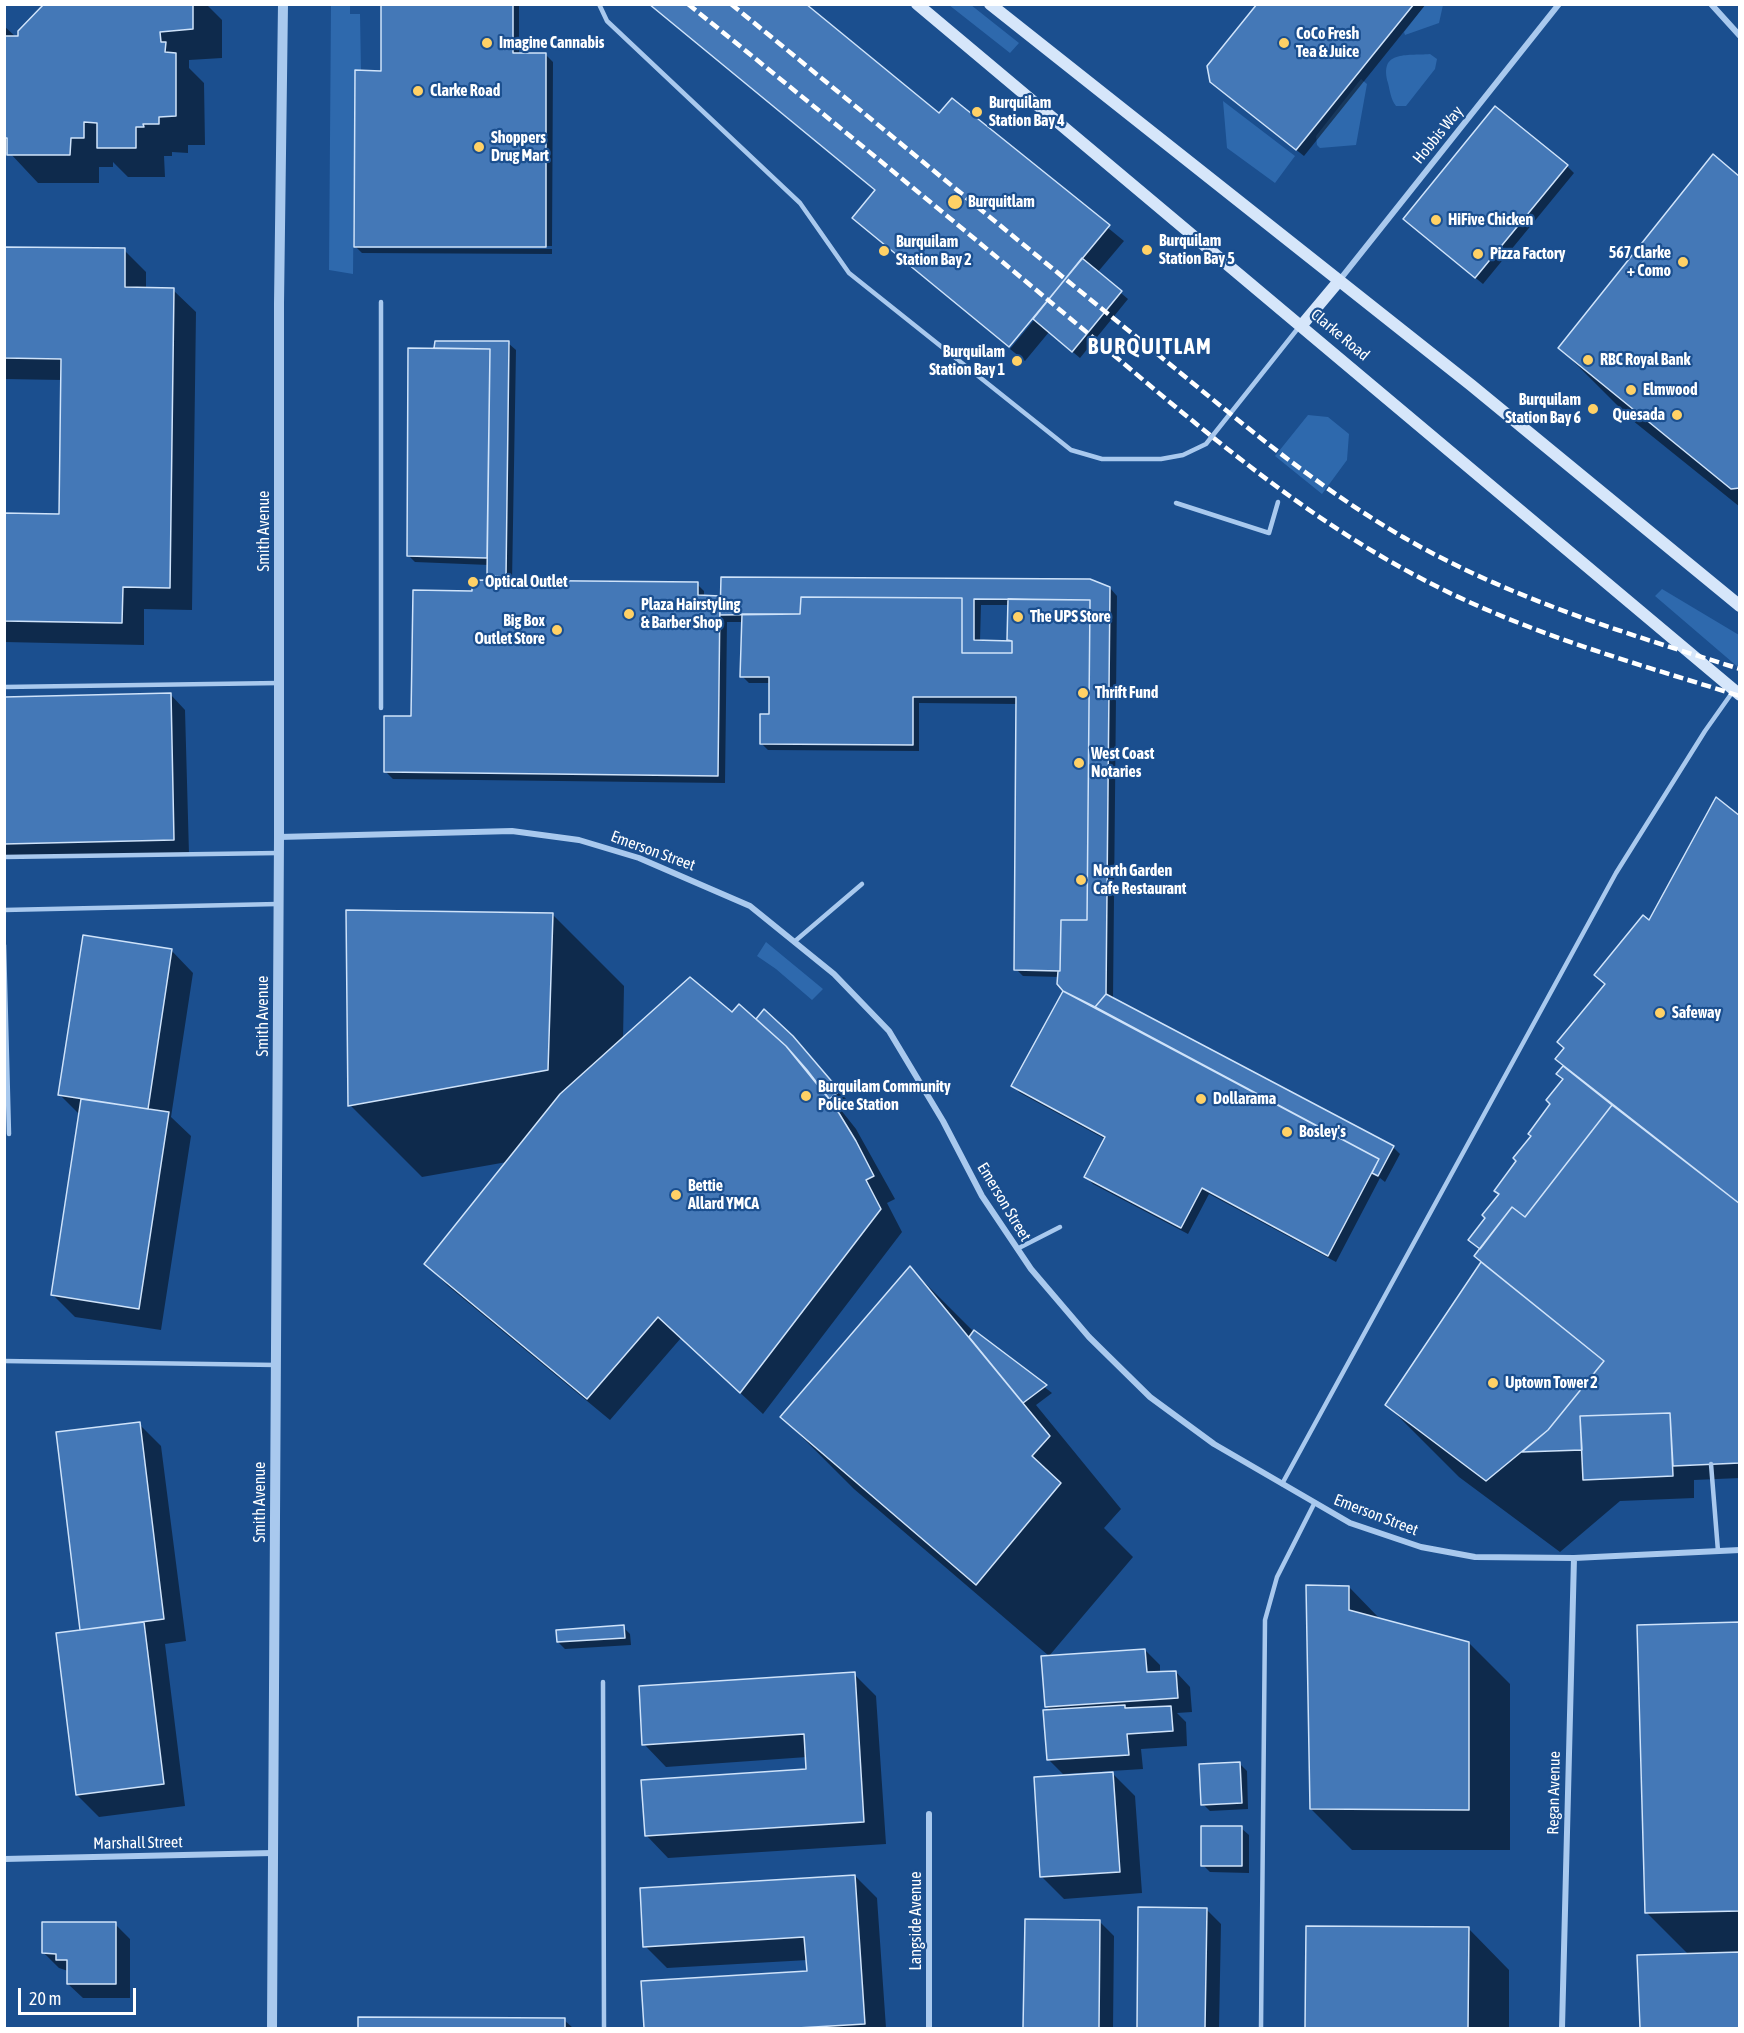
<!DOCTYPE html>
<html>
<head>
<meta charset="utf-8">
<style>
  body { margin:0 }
  #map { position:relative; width:1744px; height:2033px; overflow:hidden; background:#1b4f8f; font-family:"Asap Condensed",sans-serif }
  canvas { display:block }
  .frame { position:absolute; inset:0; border:6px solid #fff; pointer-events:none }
  .scale { position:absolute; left:18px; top:1988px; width:118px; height:27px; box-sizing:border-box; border:3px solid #fff; border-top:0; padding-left:8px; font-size:18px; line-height:21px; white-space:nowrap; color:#fff; -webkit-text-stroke:4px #1b4f8f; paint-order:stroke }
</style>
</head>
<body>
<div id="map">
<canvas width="1744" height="2033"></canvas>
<div class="frame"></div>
<div class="scale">20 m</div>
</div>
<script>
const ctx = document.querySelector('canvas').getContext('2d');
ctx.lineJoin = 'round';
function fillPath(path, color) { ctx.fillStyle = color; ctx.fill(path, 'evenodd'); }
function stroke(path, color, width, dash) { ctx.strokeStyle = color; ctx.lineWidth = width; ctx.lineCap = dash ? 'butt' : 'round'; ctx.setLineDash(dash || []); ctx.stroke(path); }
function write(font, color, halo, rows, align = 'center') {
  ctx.font = font + ' "Asap Condensed",sans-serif'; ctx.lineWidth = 4.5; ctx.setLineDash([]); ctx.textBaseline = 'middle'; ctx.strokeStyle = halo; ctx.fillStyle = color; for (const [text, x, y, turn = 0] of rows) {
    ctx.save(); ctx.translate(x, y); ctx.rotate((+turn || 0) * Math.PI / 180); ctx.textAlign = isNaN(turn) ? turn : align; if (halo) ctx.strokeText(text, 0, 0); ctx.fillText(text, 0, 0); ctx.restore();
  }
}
fillPath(new Path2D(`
  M331,5h19v9h10l1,56 -6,1 -2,203 -24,-4z
  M949,5h22l48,38 -9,10z
  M1425,5h18l-4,18 -34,12 -1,-3z
  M1430,54l7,5 -2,10 -29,37h-10c-5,-6 -6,-15 -8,-23 -9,-33 18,-27 42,-29z
  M1361,79l6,5 -11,61 -36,3 -3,-3 -1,-9z
  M1223,101l72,55 -20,27 -48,-35z
  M1308,415l20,2 21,17 -2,26 -25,34 -47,-38z
  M1662,589l77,46v33l-84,-72z
  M766,942l57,47 -11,11 -36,-31 -19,-13z`), '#2e69ad');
fillPath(new Path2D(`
  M46,4h160l16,16v38l-33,2v8l15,15 1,62h-17v8l-16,-1v4h-8l1,21h-37l-15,-15v5h-14v16h-61l-29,-31h-5v-126l12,11h4z
  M383,4h136v51h27l7,7 -1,184 -192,-1v3l192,1v5l-190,-1 -7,-7 28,-174z
  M650,4l289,112 13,-16 172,141 -27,32 31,26 -48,59 -31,-26 -24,29 -15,-12 43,-52 -3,-2 -42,52 -154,-129 22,-27z
  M1259,4h167l-122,152 -85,-67z
  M1567,166l7,7 -91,111 -71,-58z
  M1740,179v328l-108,-87 -72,-72z
  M4,248l120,2 22,22v17l27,1 23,22 -4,298 -48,-1v36l-140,-3v-127l56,1 2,-136 -58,-1z
  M436,342l72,1 8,7 -4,232 185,2 7,7v6l406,-9 7,8 -4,403 280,148 7,7 -15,28 -5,-4 -44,84 -127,-68 -21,40 -95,-50 -7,-7 19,-38 -85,-46 -7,-7 52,-95 -6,-14 -36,-1 -7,-7 2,-265 -99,-1v48l-151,-1 -7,-7 9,-28 1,-32h-22l-7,-7 2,-54h-17l-2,161 -332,-4 -7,-7 87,-180 22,-11 -6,-5v-11l-74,-3 -7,-7zM981,605h28v37l-29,-1z
  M171,695l14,15 4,144 -185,5v-160z
  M1740,818v660l-46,2v18l-74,3 -60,51 -101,-75 -72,-72 96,-142 -2,-13 6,-32 77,-138 -6,-6 6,-7 -7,-8 92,-137z
  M552,914l72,72 -1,54 109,-26 33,15 2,-2 33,18 46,54 -9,6 19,24 39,70 -8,4 15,29 -139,182 -82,-76 -71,82 -162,-134 -22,-22 81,-102 -85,15 -72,-72z
  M171,950l22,23 -22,144 20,19 -30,194 -86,-13 -22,-22 27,-180 -20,-20z
  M910,1268l64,64 78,61 -16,12 85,104 -17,19 29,29 -84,99 -195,-167 -72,-72z
  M139,1424l22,22 25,195 -21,3 20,162 -86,11 -22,-22 5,-164 -25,-197z
  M1349,1587l32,33 88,23 41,41v166h-158l-41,-41z
  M1740,1623v405h-99l-2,-71 50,-2 -43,-43z
  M623,1627l7,7 1,11 -66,4 -7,-7z
  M1145,1650l15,15v8l16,-1 14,15 2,25 -15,1 9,9 1,24 -46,3 2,20 -80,5 -15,-15 3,-48 -5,-5z
  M854,1674l22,22 10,148 -218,14 -22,-23 162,-65 -1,-13 -141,10 -22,-23z
  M1240,1764l7,7 1,38 -38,2 -7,-7z
  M1113,1774l22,22 7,97 -78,6 -23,-23z
  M1241,1828l8,7v38l-39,-1 -7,-7z
  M855,1876l22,22 9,130h-240l-3,-45 166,-11 -1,-12 -141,8 -22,-22z
  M1140,1909h66l15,15 -2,104h-81z
  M1026,1920l73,1 15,15 -1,92h-88z
  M115,1924l15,15v59h-47l-15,-14v-13l-9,-3 -15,-15z
  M1307,1928h161l41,42v58h-202z
  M360,2019l204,1 9,8h-213z`), '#0007');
const building = new Path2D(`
  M44,4h149v25l-33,3 1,10h5l-1,10 11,1v63l-17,1v7h-16l1,3h-8v21h-39v-25l-13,-1v16h-13l-1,17h-63v-17h-3v-102h14v-5z
  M381,4h132v49h33v194h-192l1,-177 26,1z
  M649,4h157l133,109 13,-15 158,127 -101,122 -157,-129 23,-28z
  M1257,4h157l-118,146 -86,-68 -3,-16z
  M1495,106l73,59 -93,113 -72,-59z
  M1713,154l27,23v311l-9,1 -173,-141z
  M4,247l121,1v39l49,1 -4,300 -47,-1 -1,36 -118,-2v-108l55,1 2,-155 -57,-1z
  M1082,258l40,33 -50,61 -39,-33z
  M435,341h74l-3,236 -19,-1 3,-227 -56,-1z
  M408,348l82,1 -3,209 -80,-2z
  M721,577l369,2 20,8 -4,407 -11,13 -32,-16 -6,-7 1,-13h2l1,-51h26l3,-320 -116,-1v41l38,1v12h-50v-55l-161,-1 -1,17 -80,1z
  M472,580l226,2v13l22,1 -2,180 -334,-4v-56h27l2,-126 59,1z
  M801,597l161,1v55h50v-12l-5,-1 1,-41 82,1 -3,320h-26l-1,51 -46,-1 2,-273h-103v48l-153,-1v-30h9v-37h-29l2,-63h58z
  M171,693l3,147 -170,4v-147z
  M1716,797l24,19v388l-185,-145 9,-11 -7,-6 48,-58 -11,-9 49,-60 6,5z
  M346,910l207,3 -5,157 -200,36z
  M83,935l89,14 -24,160 -90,-14z
  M690,977l42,35 7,-8 47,42 21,24 27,35 22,36 18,35 -8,4 15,29 -141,184 -82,-76 -71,82 -163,-135 136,-170z
  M1063,991l316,168 -51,97 -126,-68 -21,40 -97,-51 21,-40 -94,-51z
  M1106,994l288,152 -16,30 -6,-3 7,-14 -284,-152z
  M764,1009l29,27 47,55 -11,8 -43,-53 -30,-27z
  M1563,1066l49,39 -87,112 -13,-10 -32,42 -12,-9 17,-22 -3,-3 17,-21 -5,-3 22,-30 -3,-3 18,-22 -3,-2 22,-30 -4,-4 17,-21 -7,-5z
  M81,1099l88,13 -30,197 -88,-14z
  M1612,1105l128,99v259l-67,3 -3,-53 -90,3 2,34 -60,2 26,-22 56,-69 -130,-105 38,-49 13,10z
  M1481,1262l123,99 -56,69 -62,51 -101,-76z
  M910,1266l140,170 -18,20 29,27 -85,102 -196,-168z
  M974,1330l73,55 -24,18 -54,-66z
  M1670,1413l3,63 -90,4 -3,-64z
  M140,1422l24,197 -84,11 -24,-198z
  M1306,1585l43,1v24l120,32v168l-159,-1z
  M144,1622l20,162 -88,11 -20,-162z
  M1740,1622v289l-95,2 -8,-288z
  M624,1625l1,13 -68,4 -1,-12z
  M1145,1649l2,23 29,-1 2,27 -133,9 -4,-51z
  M855,1672l9,150 -219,14 -4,-56 165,-11 -2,-35 -162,11 -3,-59z
  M1125,1705v3l46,-2 2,25 -46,3 2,21 -82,5 -4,-50z
  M1240,1762l2,41 -41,2 -2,-41z
  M1113,1772l7,100 -80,5 -6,-100z
  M1201,1826h41v40h-41z
  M855,1875l10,149 -68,4h-153l-3,-47 166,-10 -3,-34 -161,10 -3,-59z
  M1138,1907l69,1 -2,120h-68z
  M1025,1919l75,1 -1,108h-76z
  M42,1922h74v62h-49v-24h-11v-6l-14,-1z
  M1306,1926l163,1 -1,101h-163z
  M1740,1952v76h-100l-3,-73z
  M358,2017l207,1v10h-207z`);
fillPath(building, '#4478b7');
stroke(building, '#cfe3fa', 1.5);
stroke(new Path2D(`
  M599,4l8,17 193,182 49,70 222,177 31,9h59l22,-4 23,-11 93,-117
  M381,302v406
  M1176,503l93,30 9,-31
  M4,687l275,-4
  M4,857l274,-4
  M4,910l274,-6
  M794,942l68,-58
  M4,945l5,189
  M1017,1249l43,-22
  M4,1361l272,4
  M1711,1464l7,87
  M1282,1484l334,-611 89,-142 29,-41
  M603,1682l1,346
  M1261,2028l4,-408 12,-43 37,-73`), '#a9c9ee', 4.5);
stroke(new Path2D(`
  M1711,4l29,32
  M1338,282l221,-278
  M279,837l233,-6 67,9 60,18 111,48 84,68 55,57 54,90 39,75 49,73 58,68 61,60 64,47 136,79 71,24 54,10 99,1 166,-8
  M929,1814v214
  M4,1859l269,-6
  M1562,2028l12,-470`), '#a9c9ee', 6);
stroke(new Path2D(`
  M272,2028l7,-1191v-534l4,-299`), '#a9c9ee', 10);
stroke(new Path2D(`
  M917,4l823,691
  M990,4l481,381 269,221
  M1302,325l36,-43`), '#d6e6fa', 12);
stroke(new Path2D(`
  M688,4c131,106 261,213 390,321 105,88 212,183 333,248 104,57 217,88 329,123
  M731,4c136,111 271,224 408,335 85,69 169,143 264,198 105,61 222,96 337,132`), '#fff', 4.5, [10, 4.5]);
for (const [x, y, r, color] of [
  [487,43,6,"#ffd166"],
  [1284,43,6,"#ffd166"],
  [418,91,6,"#ffd166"],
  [977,112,6,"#ffd166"],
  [479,147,6,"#ffd166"],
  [955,202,8,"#ffd166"],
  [1436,220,6,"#ffd166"],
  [1147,250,6,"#ffd166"],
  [884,251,6,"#ffd166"],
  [1478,254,6,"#ffd166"],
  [1683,262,6,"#ffd166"],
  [1588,360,6,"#ffd166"],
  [1017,361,6,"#ffd166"],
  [1631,390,6,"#ffd166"],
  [1593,409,6,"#ffd166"],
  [1677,415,6,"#ffd166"],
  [473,582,6,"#ffd166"],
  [629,614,6,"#ffd166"],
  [1018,617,6,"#ffd166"],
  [557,630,6,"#ffd166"],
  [1083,693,6,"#ffd166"],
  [1079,763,6,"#ffd166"],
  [1081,880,6,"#ffd166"],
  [1660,1013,6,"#ffd166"],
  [806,1096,6,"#ffd166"],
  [1201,1099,6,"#ffd166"],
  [1287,1132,6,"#ffd166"],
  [676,1195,6,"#ffd166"],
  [1493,1383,6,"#ffd166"]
]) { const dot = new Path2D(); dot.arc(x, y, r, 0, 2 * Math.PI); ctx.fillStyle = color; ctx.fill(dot); stroke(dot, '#1b4f8f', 2); }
write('bold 16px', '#fff', '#1b4f8f', [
  ["CoCo Fresh",1296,34],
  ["Tea & Juice",1296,52],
  ["Imagine Cannabis",499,43],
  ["Clarke Road",430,91],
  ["Burquilam",989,103],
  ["Station Bay 4",989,121],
  ["Shoppers",491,138],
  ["Drug Mart",491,156],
  ["Burquitlam",968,202],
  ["HiFive Chicken",1448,220],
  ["Burquilam",1159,241],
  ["Station Bay 5",1159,259],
  ["Burquilam",896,242],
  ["Station Bay 2",896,260],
  ["567 Clarke",1671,253,"right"],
  ["+ Como",1671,271,"right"],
  ["Pizza Factory",1490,254],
  ["Burquilam",1005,352,"right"],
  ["Station Bay 1",1005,370,"right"],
  ["RBC Royal Bank",1600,360],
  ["Elmwood",1643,390],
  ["Burquilam",1581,400,"right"],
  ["Station Bay 6",1581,418,"right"],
  ["Quesada",1665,415,"right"],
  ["Optical Outlet",485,582],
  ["Plaza Hairstyling",641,605],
  ["& Barber Shop",641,623],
  ["The UPS Store",1030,617],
  ["Big Box",545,621,"right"],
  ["Outlet Store",545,639,"right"],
  ["Thrift Fund",1095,693],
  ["West Coast",1091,754],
  ["Notaries",1091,772],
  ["North Garden",1093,871],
  ["Cafe Restaurant",1093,889],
  ["Safeway",1672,1013],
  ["Burquilam Community",818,1087],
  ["Police Station",818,1105],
  ["Dollarama",1213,1099],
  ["Bosley's",1299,1132],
  ["Bettie",688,1186],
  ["Allard YMCA",688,1204],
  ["Uptown Tower 2",1505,1383]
], 'left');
write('16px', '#fff', '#1b4f8f', [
  ["Hobbis Way",1438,135,-51],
  ["Clarke Road",1340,335,40],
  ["Smith Avenue",264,531,-90],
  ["Emerson Street",653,851,20],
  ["Smith Avenue",263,1016,-90],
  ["Emerson Street",1004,1202,59],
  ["Smith Avenue",260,1502,-90],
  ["Emerson Street",1376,1515,21],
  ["Regan Avenue",1554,1793,-89],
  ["Marshall Street",138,1843,-1],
  ["Langside Avenue",916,1921,-90]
]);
ctx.letterSpacing = '1.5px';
write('bold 22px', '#fff', '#1b4f8f', [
  ["BURQUITLAM",1150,347]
]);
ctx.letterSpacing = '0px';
</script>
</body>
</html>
